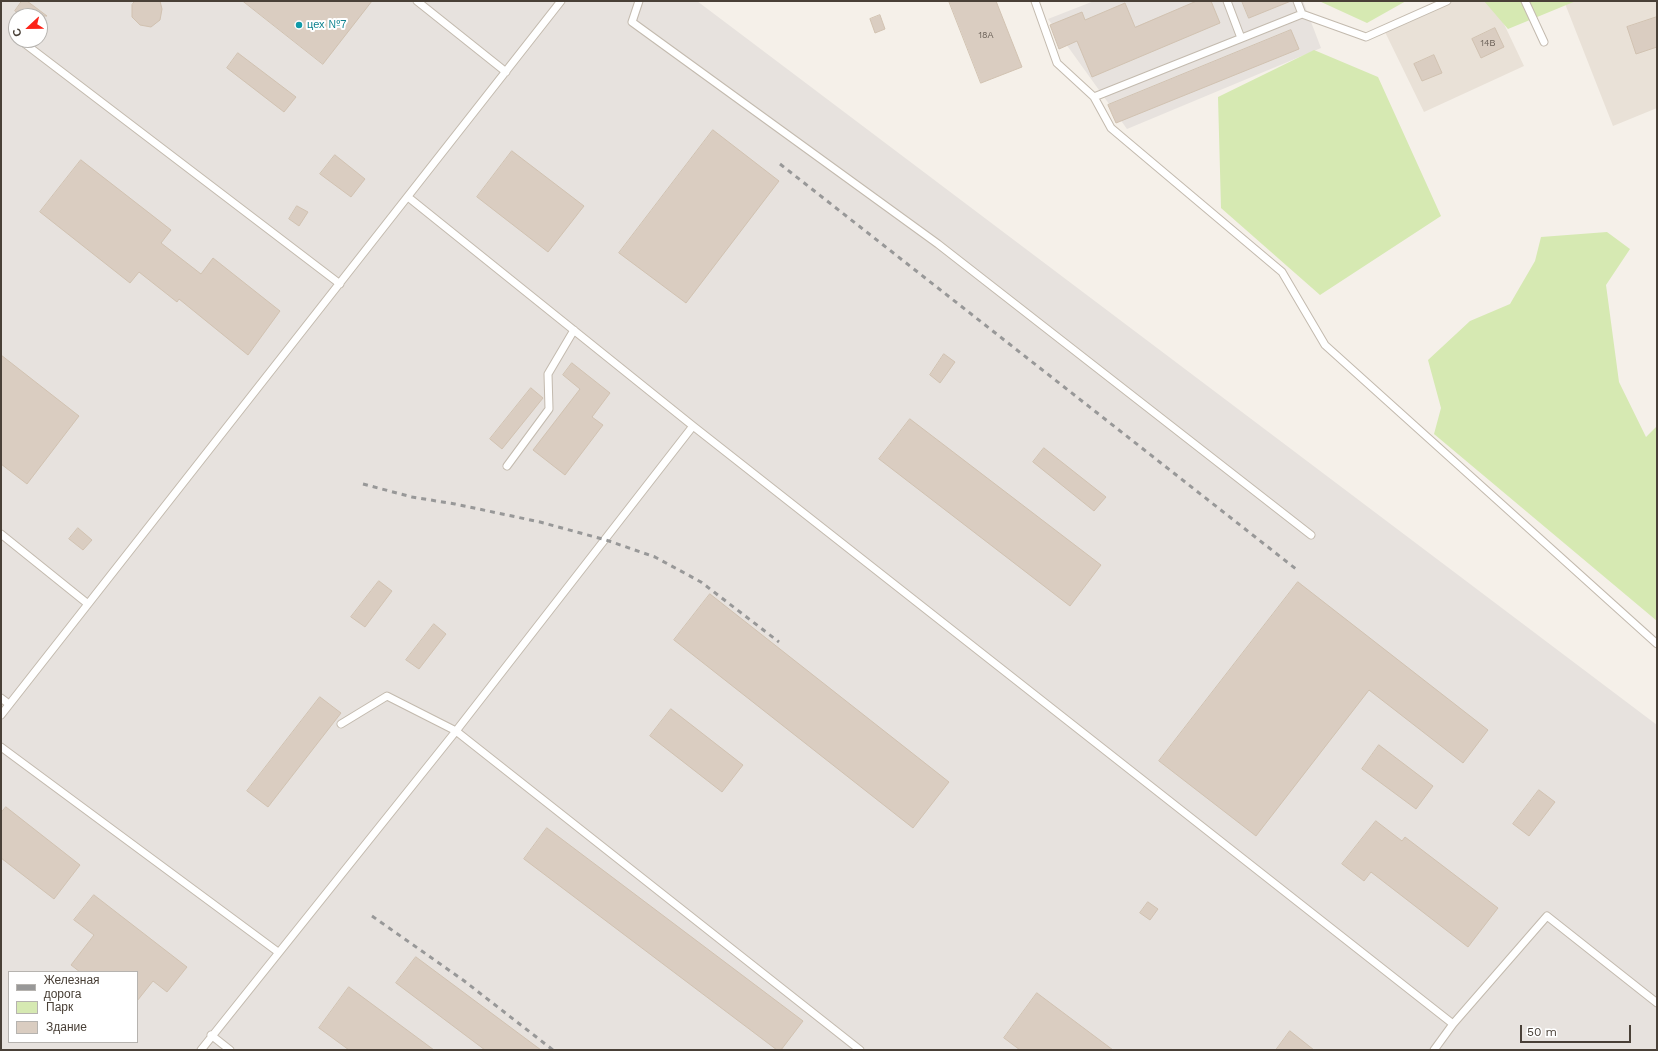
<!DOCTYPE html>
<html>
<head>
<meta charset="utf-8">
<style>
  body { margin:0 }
  #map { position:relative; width:1658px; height:1051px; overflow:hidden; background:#f5f0e9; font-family:"Work Sans",sans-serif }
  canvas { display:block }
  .frame { position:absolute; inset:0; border:2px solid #494037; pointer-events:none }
  .legend { position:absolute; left:8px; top:971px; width:130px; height:72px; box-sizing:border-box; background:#fff; border:1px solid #b6b3af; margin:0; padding:5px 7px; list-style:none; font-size:12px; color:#494037 }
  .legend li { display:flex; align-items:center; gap:8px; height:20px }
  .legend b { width:20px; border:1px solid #b6b3af }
  .north { position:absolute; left:8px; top:8px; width:40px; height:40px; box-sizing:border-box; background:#fff; border:1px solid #b6b3af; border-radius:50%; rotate:248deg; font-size:11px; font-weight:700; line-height:16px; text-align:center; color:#494037 }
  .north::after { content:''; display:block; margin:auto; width:14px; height:18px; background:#fc2319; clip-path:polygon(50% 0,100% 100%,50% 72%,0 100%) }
  .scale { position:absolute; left:1520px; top:1025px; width:111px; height:18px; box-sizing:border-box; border:2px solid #494037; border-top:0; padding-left:5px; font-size:12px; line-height:14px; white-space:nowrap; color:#494037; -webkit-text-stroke:3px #fff; paint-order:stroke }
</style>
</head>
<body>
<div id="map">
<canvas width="1658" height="1051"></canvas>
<div class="frame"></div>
<ul class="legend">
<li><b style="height:5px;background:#989898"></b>Железная дорога</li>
<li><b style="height:11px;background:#d6e9b2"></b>Парк</li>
<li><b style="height:11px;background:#dacdc1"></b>Здание</li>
</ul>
<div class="north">С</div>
<div class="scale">50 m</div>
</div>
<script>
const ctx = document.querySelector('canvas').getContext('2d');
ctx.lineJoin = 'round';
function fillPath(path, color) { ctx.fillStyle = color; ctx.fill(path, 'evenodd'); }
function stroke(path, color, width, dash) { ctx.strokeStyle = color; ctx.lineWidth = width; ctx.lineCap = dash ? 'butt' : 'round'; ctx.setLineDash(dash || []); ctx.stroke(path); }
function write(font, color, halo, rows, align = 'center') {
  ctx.font = font + ' "Work Sans",sans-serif'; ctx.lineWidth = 4; ctx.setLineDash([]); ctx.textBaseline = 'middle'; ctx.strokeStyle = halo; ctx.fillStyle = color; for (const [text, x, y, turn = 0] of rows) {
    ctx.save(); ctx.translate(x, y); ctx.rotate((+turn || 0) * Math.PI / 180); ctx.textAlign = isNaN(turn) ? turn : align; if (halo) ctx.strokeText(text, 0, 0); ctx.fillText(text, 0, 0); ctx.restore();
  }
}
fillPath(new Path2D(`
  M1449,1h44l31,65 -100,46 -39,-80z
  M1564,1h93v107l-44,18z`), '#e9e1d7');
fillPath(new Path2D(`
  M1,1h696l960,724v325h-1656zM16,16h24v24h-24zM9,972h128v70h-128z
  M1094,1h209l18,47 -194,81 -79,-110z`), '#e7e2de');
fillPath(new Path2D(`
  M1319,1h87l-39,22z
  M1484,1h92l-68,28z
  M1314,50l64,27 63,139 -121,79 -99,-87 -3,-111z
  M1607,232l23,17 -24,36 13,97 27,55 11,-11v195l-223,-187 7,-26 -13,-48 42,-39 40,-17 25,-43 6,-24z`), '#d6e9b2');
const building = new Path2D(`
  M22,1h5l20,15h-25l-7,-5z
  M135,1h25l2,8 -2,11 -9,7 -11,-2 -8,-8v-12z
  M243,1h129l-49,63z
  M949,1h47l26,66 -41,16z
  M1197,1h14l9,22 -128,54 -15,-36 -18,8 -9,-24 32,-13 3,8 40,-17 10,24z
  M1242,1h49l-42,17z
  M880,15l5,14 -10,4 -5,-14z
  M1657,17v30l-21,7 -9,-27z
  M1495,28l9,19 -23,11 -9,-19z
  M1291,30l8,19 -183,74 -8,-18z
  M238,53l58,44 -12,15 -57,-44z
  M1434,55l8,18 -20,8 -8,-17z
  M713,130l66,51 -93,122 -67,-50z
  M512,151l72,55 -36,46 -71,-55z
  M335,155l30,24 -14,18 -31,-23z
  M81,160l90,70 -10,13 40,31 12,-16 67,53 -32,44 -69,-56 -2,3 -38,-30 -9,11 -90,-71z
  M297,206l11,6 -9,14 -10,-7z
  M944,354l11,8 -15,21 -10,-8z
  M1,355l78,61 -52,68 -26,-20z
  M572,363l38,30 -18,24 11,8 -38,50 -32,-25 47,-61 -17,-14z
  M531,388l12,10 -41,51 -12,-10z
  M910,419l191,146 -31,41 -191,-147z
  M1044,448l62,49 -12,14 -61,-49z
  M78,528l14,12 -9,10 -14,-11z
  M379,581l13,10 -27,36 -14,-10z
  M1298,582l190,148 -25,33 -94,-73 -113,146 -97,-75z
  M710,594l239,188 -36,46 -239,-188z
  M434,624l12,10 -27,35 -13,-9z
  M320,697l21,16 -73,94 -21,-16z
  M671,709l72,56 -21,27 -72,-56z
  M1379,745l54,41 -17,23 -54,-40z
  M1539,790l16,12 -26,34 -16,-12z
  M6,807l74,58 -26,34 -53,-41v-45z
  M1376,821l26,20 3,-4 93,71 -30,39 -97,-75 -7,9 -22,-17z
  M547,828l256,193 -22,29h-4l-253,-191z
  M94,895l93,72 -20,25 -14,-11 -16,20v-29h-57l-9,-7 23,-30 -20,-15z
  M1148,902l10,7 -8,11 -10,-7z
  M416,957l125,93h-56l-89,-67z
  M349,987l85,63h-85l-30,-22z
  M1037,993l76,57h-93l-16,-12z
  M1290,1031l24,19h-38z`);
fillPath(building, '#dacdc1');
stroke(building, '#d1c2b1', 1);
const lane = new Path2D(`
  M417,1l89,71
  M639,1l-7,21 306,222 373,291
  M1035,1l22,62 37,34 17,31 171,144 43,73 332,299
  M1227,1l14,37
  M1297,1l5,13
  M1525,1l19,41
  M20,40l320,244
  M1094,97l208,-83 64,23 81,-36
  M408,197l285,229 760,598
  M507,466l42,-57 -1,-35 26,-44
  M1,534l87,70
  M1,698l8,6
  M1,715l560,-714
  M341,724l46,-28 69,35 404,319
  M1,747l277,205
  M211,1035l19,15
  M201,1050l255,-319 237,-305
  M1434,1050l19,-26 94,-108 110,87`);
stroke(lane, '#c3baae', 9);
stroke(lane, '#fff', 7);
stroke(new Path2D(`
  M780,164l516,405
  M363,484l49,13 43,7 85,18 66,18 49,17 46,25 78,60
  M372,916l91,64 90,70`), '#989898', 3, [5, 5]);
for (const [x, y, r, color] of [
  [299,25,4,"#0f9aa8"]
]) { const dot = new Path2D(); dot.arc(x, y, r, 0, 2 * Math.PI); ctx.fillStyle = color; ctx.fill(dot); stroke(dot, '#fff', 1.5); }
write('9px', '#6d635a', null, [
  ["18А",986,35],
  ["14В",1488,43]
]);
write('11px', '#0d838f', '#fff', [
  ["цех №7",307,25]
], 'left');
</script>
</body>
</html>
